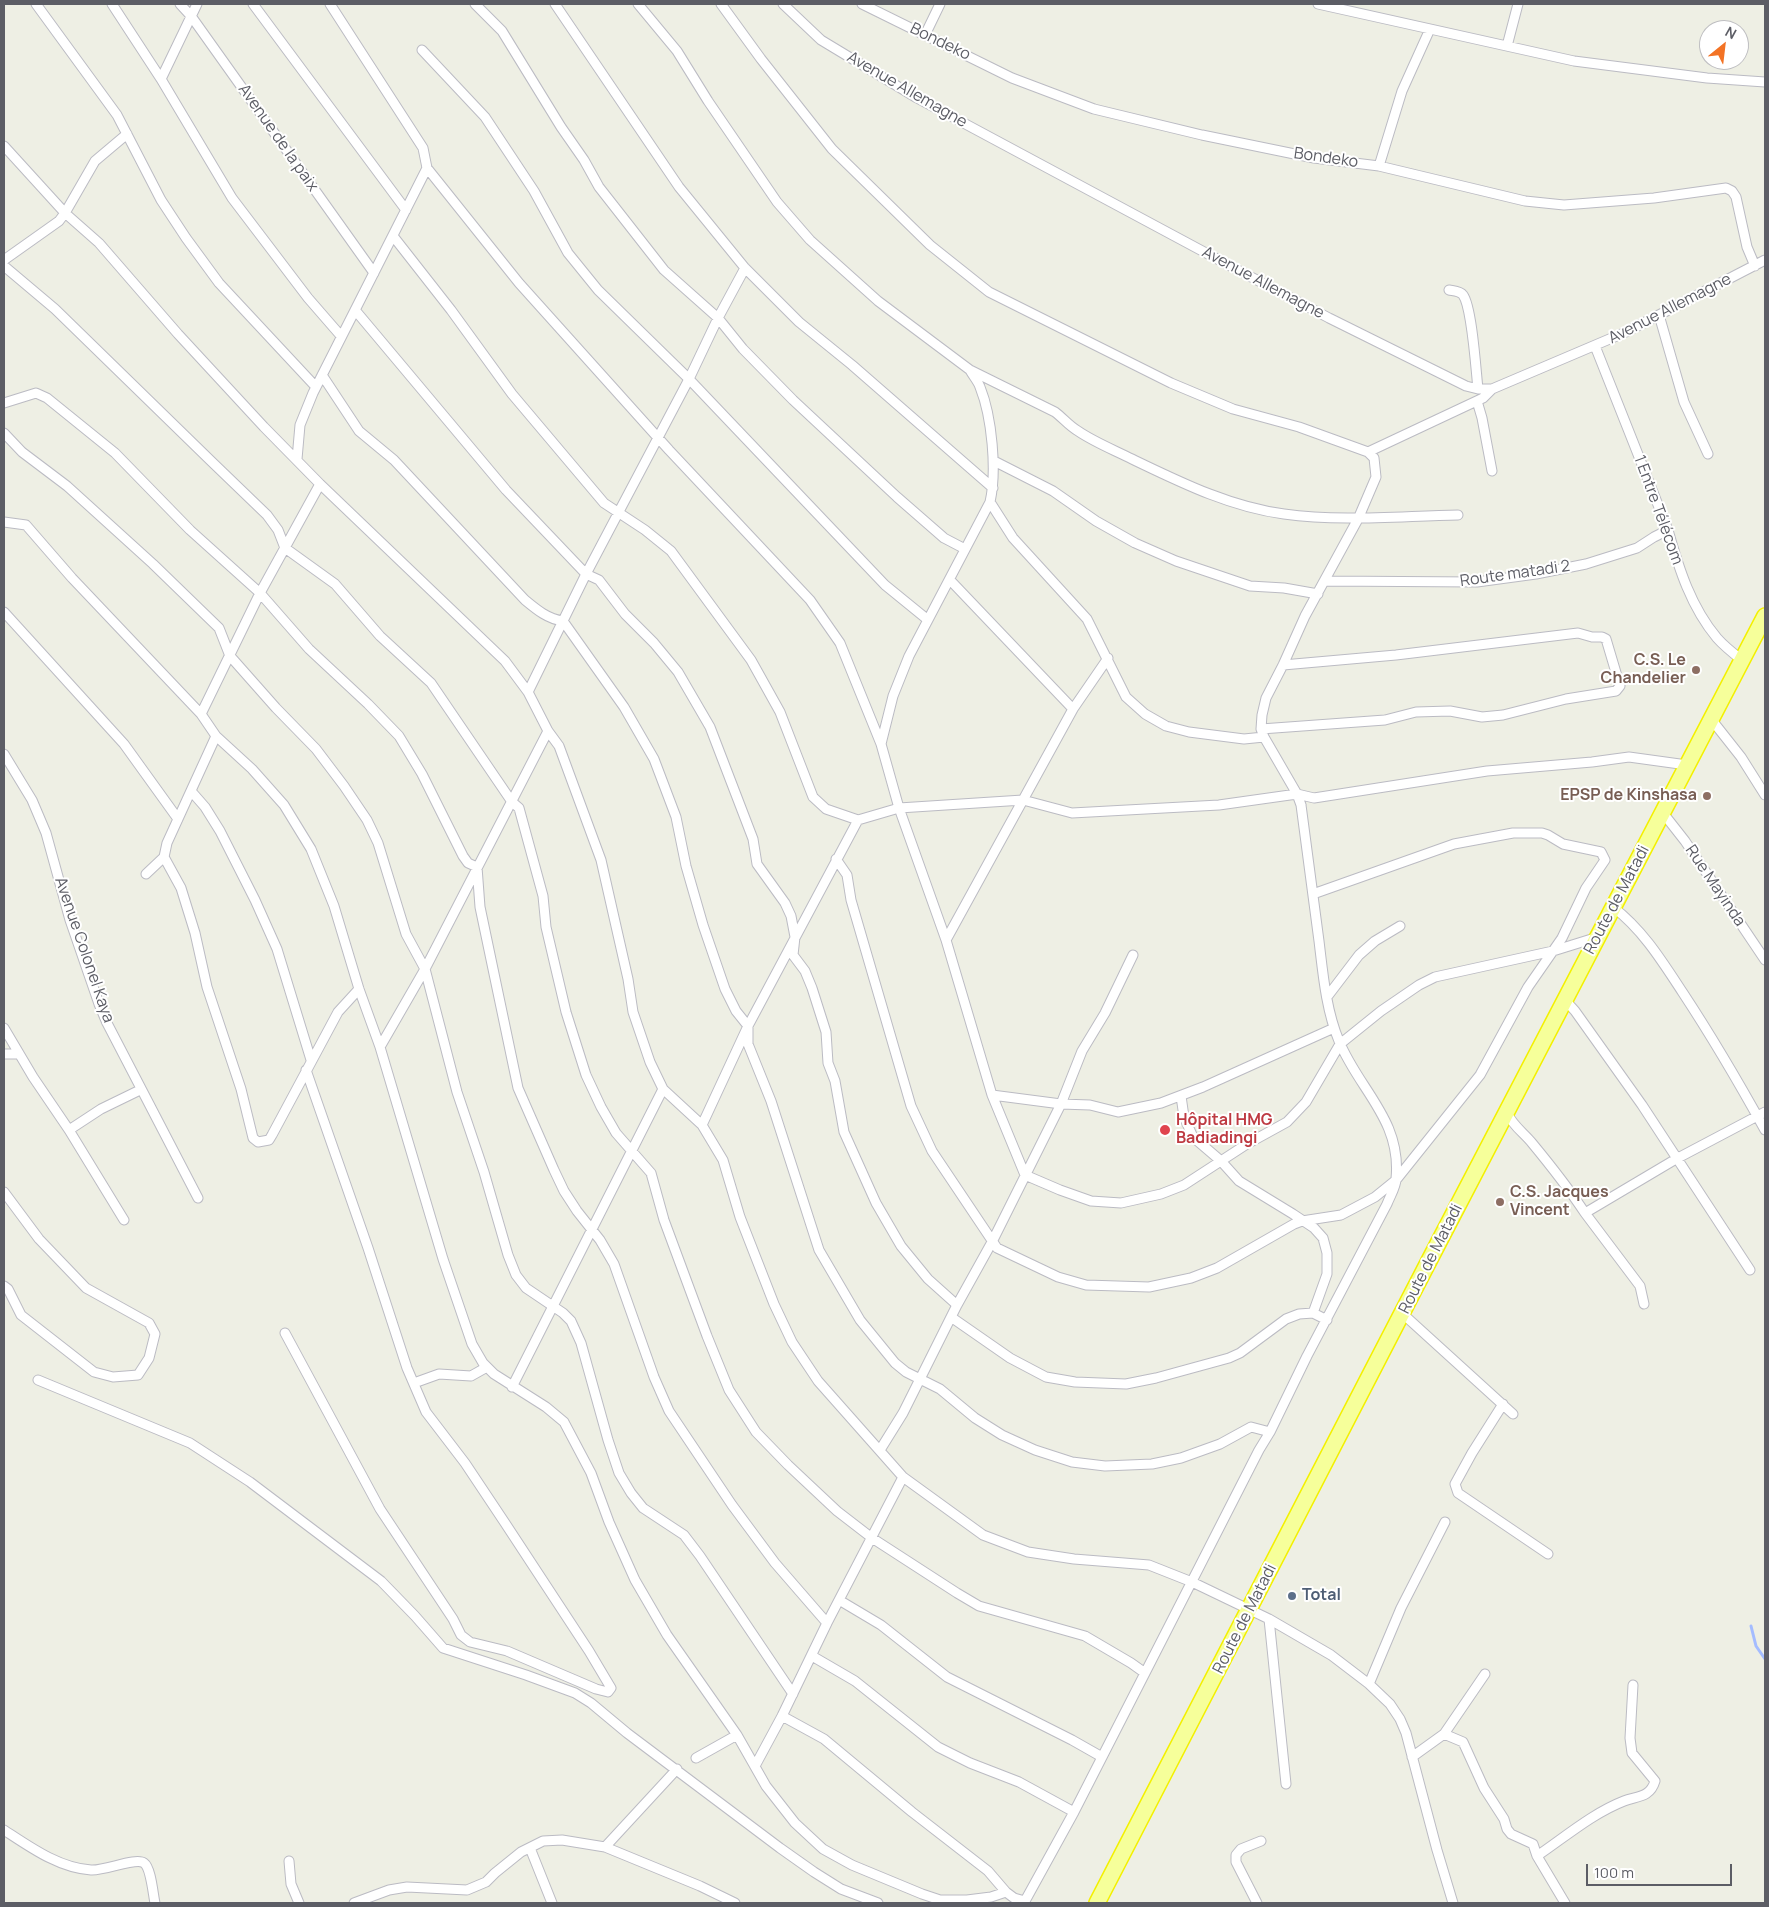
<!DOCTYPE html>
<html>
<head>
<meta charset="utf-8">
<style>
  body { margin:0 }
  #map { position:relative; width:1769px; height:1907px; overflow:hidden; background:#eeefe4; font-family:Manrope,sans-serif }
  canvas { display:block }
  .frame { position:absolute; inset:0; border:5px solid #5c5d65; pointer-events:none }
  .north { position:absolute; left:1699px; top:20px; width:50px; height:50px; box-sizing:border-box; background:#fff; border:1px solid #bebec1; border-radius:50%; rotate:29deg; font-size:14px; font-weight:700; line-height:20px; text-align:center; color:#5c5d65 }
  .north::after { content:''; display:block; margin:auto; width:18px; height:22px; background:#f37325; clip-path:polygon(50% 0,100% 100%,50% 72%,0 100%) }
  .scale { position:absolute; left:1586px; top:1864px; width:146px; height:22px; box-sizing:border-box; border:2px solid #5c5d65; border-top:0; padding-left:6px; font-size:15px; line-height:18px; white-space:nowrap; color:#5c5d65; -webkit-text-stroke:4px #fff; paint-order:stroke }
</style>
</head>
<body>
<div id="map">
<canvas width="1769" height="1907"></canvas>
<div class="frame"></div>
<div class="north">N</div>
<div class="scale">100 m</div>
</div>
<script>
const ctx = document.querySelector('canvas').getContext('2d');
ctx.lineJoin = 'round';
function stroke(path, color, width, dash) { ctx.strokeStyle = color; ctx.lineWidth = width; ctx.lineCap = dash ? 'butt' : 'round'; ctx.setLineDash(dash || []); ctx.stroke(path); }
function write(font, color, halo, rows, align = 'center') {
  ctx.font = font + ' Manrope,sans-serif'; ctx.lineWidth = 4; ctx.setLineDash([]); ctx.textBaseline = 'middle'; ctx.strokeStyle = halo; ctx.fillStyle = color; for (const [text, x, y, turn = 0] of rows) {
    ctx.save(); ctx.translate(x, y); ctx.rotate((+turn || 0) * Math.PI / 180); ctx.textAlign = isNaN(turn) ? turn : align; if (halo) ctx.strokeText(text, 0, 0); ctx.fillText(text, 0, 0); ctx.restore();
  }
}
stroke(new Path2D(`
  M1751,1626l5,20 9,13`), '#a4bcff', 3);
const minor = new Path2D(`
  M36,4l81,111 44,85 25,38 33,45 97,104
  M112,4l49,75 71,119 76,100 33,38
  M180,4l11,12 183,257
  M253,4l153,206
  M330,4l93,144 4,20
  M475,4l27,27 59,96 23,33 15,27 65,83 54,48 25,31 50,51 104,97 47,41 21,11
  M555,4l124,183 66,81 54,54 53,43 141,123
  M638,4l39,47 31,50 69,101 33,38 68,61 92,69c3,6 8,11 10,17 12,30 17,84 10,115l23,36 74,81 39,78 19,17 21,12 23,6 55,7 20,-2
  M783,4l38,36 96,58 317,170 95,50 137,68 12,3h14l134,-57 139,-72
  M862,4l150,74 82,31 108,26 112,23 65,8 146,35 39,4 90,-7 72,-10 6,3 4,6 11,50 8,19
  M1318,4l256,57 133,17 58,4
  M925,35l15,-31
  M1507,46l11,-42
  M422,50l63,67 49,74 34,62 30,37 91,89 196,206 43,35
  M161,79l36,-75
  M4,146l61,67 30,-52 32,-27
  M1379,166l23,-75 28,-62
  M393,236l58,74 61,84 92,109 41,27 26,21 80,109 29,52 33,85 13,12 32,11
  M4,260l55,-39 6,-8 34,30 79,91 86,93 56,57 185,177 23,31 20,39 11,15 42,114 27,119 5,33 17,50 13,27 39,36 21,35 17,57 34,87 18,38 26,39 85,96 80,58 45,17 46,7 75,6 43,17 77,37 62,36 38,29 21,20 10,15 6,14 31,117 16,53
  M4,266l51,43 157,153 55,53 11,15 7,18 50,36 45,52 51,47 81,119 7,6 24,88 3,31 20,85 20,63 15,32 15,26 35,40 13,47 43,116 22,54 27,42 32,33 49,46 35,27 85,55 22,13 106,30 46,27 14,10
  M1449,290c5,1 11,1 14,5 9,12 13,76 15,94
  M355,310l151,180 80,84 13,6 26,34 29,29 24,29 32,55 43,112 4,25 28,39 6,13 4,21 -2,18 12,16 7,17 14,44 2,31 7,18 9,51 32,71 25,43 27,33 29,26
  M1659,315l25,87 24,52
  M1595,346l73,184c11,39 23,77 49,108 7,8 17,16 26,23
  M970,370l85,42c8,6 14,14 23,19 16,11 36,19 54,28 48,23 98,48 152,55 57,8 116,2 174,1
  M322,375l37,56 35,29 131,140c12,10 23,19 38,21l61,86 30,52 22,58 10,49 17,59 22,64 11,22 12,15v18l23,57 48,149 41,70 35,43 11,9 34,17 35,29 27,17 33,15 37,12 33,4 47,-2 29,-6 39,-14 31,-17 19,5
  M1477,401l5,17 10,53
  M4,403l32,-10 11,5 68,55 75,77 70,63 49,56 59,55 31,32 23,38 41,82 5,7 9,4 3,40 38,181 36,82 10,21 13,20 23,29 14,24 40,113 15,34 63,94 43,58 52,60
  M4,433l18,19 45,34 86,78 66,64 11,28 46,52 40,41 28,37 23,34 11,23 28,91 19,35 32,123 27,80 24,83 8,20 10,13 37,25 8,8 10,22 27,97 11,33 12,20 12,15 41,27 16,21 93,138
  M1368,452l115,-54 9,-9
  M297,459l3,-34 13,-32 114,-225 92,115 150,167 141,150 30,43 41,101 18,64 47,132 46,155 33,80 35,15 31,11 30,2 40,-9 23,-9 63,-41 40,-22 19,-20 34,-58 41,-33 38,-26 16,-8 118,-26 45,-14
  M994,461l59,30 43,30 39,22 41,18 74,25 34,2 34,6
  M4,522l22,3 46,53 129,136 15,22 36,33 32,36 27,44 23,57 25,83 21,58 63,212 29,85 11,19 11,11 52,33 18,15 27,51 18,49 26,58 32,55 70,100 29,51 29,37 28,26 29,16 70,29 18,6h27l24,-3 15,-5 8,6 11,3 49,-89 185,-362 11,-18 37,-76 80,-152c3,-8 9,-17 9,-25 6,-59 -37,-89 -57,-138 -13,-31 -16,-67 -20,-100 -6,-46 -12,-91 -18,-136l-4,-11 -33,-57 -3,-8 1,-14 4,-17 17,-33 22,-49 53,-97 18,-42 -2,-19 -6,-6 -69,-25 -66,-18 -62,-26 -182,-91 -59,-47 -98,-96 -71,-90 -40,-55
  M950,580l123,129
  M1325,581l152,1 59,-8 50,-10 51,-16 17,-11 14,-7
  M4,612l120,132 54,75
  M528,692l58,-118 103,-195 29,-61 27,-50
  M201,714l59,-121 60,-109
  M1711,719l30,38 24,38
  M1261,729l124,-9 31,-8 34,-1 32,6 21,-2 63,-16 50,-8 4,-5 -14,-47 -4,-2h-10l-14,-4 -182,22 -113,10
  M881,744l12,-48 16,-40 81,-154
  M4,754l28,46 14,33 24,87 29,84 8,19 91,175
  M191,791l14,16 15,24 35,69 22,49 34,111
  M1663,813l22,28 80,119
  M164,857l17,31 14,45 12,54 34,102 12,49 5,4 11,-2 3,-5 66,-123 21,-23
  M836,859l11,16 4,25 60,206 21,45 65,97 61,29 28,8 63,2 42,-9 26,-10 77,-44 8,-3 39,-6 34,-18 21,-17 84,-105 48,-88 34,-49 24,-50 19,-28 -4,-8 -38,-8 -15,-9 -6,-2h-29l-59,11 -141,50
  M146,874l18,-17 3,-14 49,-107
  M1613,907c30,23 49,54 70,86 29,44 56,90 82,137
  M946,940l127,-231 35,-51
  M1327,997l32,-42 16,-14 25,-15
  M1565,1000l10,11 67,94 108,165
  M4,1028l29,49 36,53 55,90
  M380,1047l45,-78 123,-238
  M4,1054h15
  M992,1095l69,9 29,1 28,7 43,-9 42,-16 131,-59
  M1181,1096l3,21 9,20 28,24 18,20 54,33 21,14 9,10 4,15v21l-14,39
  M1507,1113c6,13 17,20 25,30 19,23 37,46 53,70l91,-54 89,-47
  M702,1125l46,-99 110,-206 41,-12 124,-8 49,13 147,-8 78,-11 17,4 173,-27 105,-9 37,-5 58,8
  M69,1130l32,-21 39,-19
  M4,1192l35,47 47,49 63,35 6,11 -6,24 -11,17 -25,2 -19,-5 -73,-57 -13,-26 -4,-3
  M1585,1213l55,73 4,18
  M1403,1314l110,100
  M951,1317l59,41 36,19 29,5 51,2 30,-6 73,-20 11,-5 46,-34 13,-5 14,-1 14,7
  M285,1333l95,176 73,110 8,16 9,7 37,9 89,38 12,3 3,-4 -22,-37 -84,-128 -40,-60 -39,-51 -19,-44 -39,-120 -62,-178
  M38,1380l152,63 60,39 131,99 34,35 28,32 83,27 49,18 16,10 36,30 153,115 34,24 27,17 37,14
  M414,1383l25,-9 32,2 16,-9
  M512,1387l151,-298
  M1503,1404l-31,49 -17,31 3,9 90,61
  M880,1450l23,-37 54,-108 35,-63 69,-138 21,-53 23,-38 28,-58
  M839,1600l42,25 66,52 125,63 30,17
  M1269,1619l17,165
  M812,1656l43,25 83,66 32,16 49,19 55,30
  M1369,1684l32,-76 44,-86
  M782,1716l42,23 88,73 76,59 18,21
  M1444,1734l19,8 21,46 20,31 3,10 4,5 22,10 4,12 28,47
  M1412,1757l32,-23 41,-60
  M696,1758l41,-23
  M755,1766l27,-50 45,-93 76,-146
  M4,1830c26,17 55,38 87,40 14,1 45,-13 53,-7 7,5 9,31 11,40
  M605,1847l72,-78
  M530,1848l22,55
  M1537,1856c28,-19 56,-43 87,-55 13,-5 26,-3 31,-20l-23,-28 -2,-15 3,-53
  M289,1861l2,23 8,19
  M354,1903l35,-13 18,-3 60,3 19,-8 9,-9 26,-21 22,-11 19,-1 43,7 95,39 35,17
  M1257,1903l-21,-41v-7l5,-6 20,-8`);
const trunk = new Path2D(`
  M1097,1903l334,-646 334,-641`);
stroke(minor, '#bbbbc3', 11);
stroke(trunk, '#f3f000', 18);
stroke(minor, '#fff', 9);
stroke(trunk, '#f6ff9a', 15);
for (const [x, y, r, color] of [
  [1696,670,5,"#8d6e63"],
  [1707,796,5,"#8d6e63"],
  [1165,1130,6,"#e0444e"],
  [1500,1202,5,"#8d6e63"],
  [1292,1596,5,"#5c6f8a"]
]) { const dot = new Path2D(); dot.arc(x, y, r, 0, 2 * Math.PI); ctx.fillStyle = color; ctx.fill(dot); stroke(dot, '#fff', 2); }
write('16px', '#5c5d65', '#fff', [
  ["Bondeko",940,42,26],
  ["Avenue Allemagne",907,90,30],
  ["Avenue de la paix",278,138,55],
  ["Bondeko",1326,158,8],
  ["Avenue Allemagne",1263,283,28],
  ["Avenue Allemagne",1670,309,-27],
  ["1 Entre Télécom",1658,510,70],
  ["Route matadi 2",1515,574,-8],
  ["Rue Mayinda",1715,886,56],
  ["Route de Matadi",1617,900,-62],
  ["Avenue Colonel Kaya",84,950,71],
  ["Route de Matadi",1431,1259,-63],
  ["Route de Matadi",1245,1619,-63]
]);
write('bold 16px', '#785e54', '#fff', [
  ["C.S. Le",1686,661],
  ["Chandelier",1686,679],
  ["EPSP de Kinshasa",1697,796],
  ["C.S. Jacques",1510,1193,"left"],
  ["Vincent",1510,1211,"left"]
], 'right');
write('bold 16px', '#be3a42', '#fff', [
  ["Hôpital HMG",1176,1121],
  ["Badiadingi",1176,1139]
], 'left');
write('bold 16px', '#4e5e75', '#fff', [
  ["Total",1302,1596]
], 'left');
</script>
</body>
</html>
